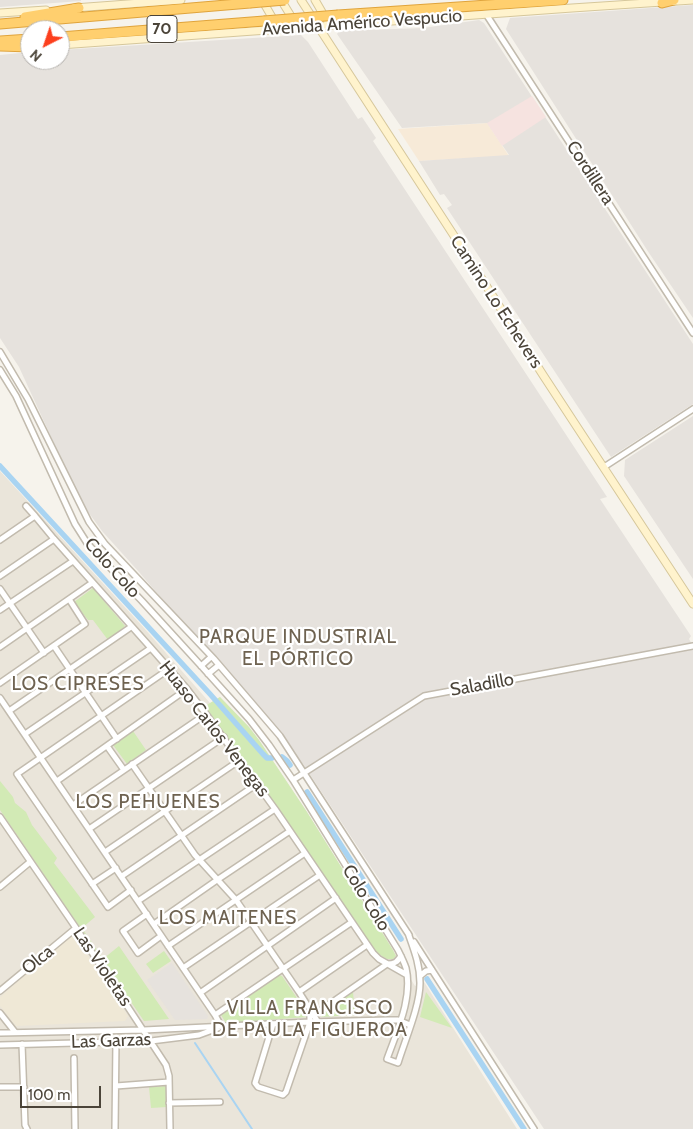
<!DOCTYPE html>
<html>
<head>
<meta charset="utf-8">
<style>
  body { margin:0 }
  #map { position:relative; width:693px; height:1129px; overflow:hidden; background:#f6f3ec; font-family:Cabin,sans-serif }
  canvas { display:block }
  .north { position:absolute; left:20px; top:20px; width:50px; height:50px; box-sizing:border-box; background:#fff; border:1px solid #b7b4b0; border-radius:50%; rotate:221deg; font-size:14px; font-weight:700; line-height:20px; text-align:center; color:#4b4439 }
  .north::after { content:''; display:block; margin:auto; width:18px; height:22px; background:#fc3f1d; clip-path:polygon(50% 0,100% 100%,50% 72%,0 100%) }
  .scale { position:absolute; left:20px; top:1086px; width:81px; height:22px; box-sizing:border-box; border:2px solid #4b4439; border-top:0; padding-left:6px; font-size:15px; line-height:18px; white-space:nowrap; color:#4b4439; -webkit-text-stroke:4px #fff; paint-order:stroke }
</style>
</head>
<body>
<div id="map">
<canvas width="693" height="1129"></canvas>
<div class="north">N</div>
<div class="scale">100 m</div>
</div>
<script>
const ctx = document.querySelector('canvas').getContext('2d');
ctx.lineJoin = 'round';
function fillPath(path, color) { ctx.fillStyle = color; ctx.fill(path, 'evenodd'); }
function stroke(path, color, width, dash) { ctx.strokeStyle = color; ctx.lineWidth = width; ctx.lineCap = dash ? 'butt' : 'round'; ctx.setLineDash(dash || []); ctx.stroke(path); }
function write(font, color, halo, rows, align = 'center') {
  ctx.font = font + ' Cabin,sans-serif'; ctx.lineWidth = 4.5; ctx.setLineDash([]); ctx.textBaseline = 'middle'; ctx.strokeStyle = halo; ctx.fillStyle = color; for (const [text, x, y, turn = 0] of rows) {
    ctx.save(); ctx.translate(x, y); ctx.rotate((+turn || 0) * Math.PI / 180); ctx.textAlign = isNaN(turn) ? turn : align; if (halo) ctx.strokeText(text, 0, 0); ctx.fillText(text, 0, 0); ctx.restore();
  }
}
fillPath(new Path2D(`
  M0,471l144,157 66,75 10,-6 29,30 10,13 48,72 108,174 9,-4 93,147h-517z`), '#eae5da');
fillPath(new Path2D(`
  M487,123l22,33 -90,5 -21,-32z`), '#f7ead8');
fillPath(new Path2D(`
  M0,0h81v1l-81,6z
  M693,5v313l-44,-65 -143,-224 4,-11z
  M479,20l5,3 209,321v60l-82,53 -164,-249 5,-3 -8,-11 -4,1 -21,-34 90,-6 -22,-32 -85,5 -65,-94 2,-3 84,-3z
  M301,35l7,7 50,77 4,-2 14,21 -3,3 234,356 -7,2 91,137 -2,3 4,7v483h-149l-241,-365 -164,-192 -37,-41 -21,-29 -62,-135 -19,-29v-283l30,-3v8h30v-10z
  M693,416v163l-69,-103 1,-16z
  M172,963l36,53 -1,3 -32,1 -28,-40z`), '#e6e2dd');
fillPath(new Path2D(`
  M72,935l3,1 53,80 -3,5 -109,5 -16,-20v-9z`), '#efe8d6');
fillPath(new Path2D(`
  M532,96l14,21 -44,29 -15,-23z`), '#f6e3e0');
fillPath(new Path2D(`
  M93,588l32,38 -17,14 -15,-20h-5l-14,-18z
  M220,697l29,30 10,13 48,72 86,138 3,6 -3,3h-6l-10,-6 -172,-247z
  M133,731l13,19 -19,14 -14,-19z
  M0,781l13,16 2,6 11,9 6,13 25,33 -3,5 41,54 -13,11 21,31 16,-13 50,73 -25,2 -144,-211z
  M164,951l7,10 -18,12 -7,-9z
  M279,975l3,1 26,38v3l-82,6 -5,-8z
  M353,992l2,23 -33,2 -1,-2z
  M426,992l26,36 -32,-11z
  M167,1086v21l-16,1 -2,-21z`), '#d2eab5');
stroke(new Path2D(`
  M195,1043l57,86`), '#a9d4f2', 2);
stroke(new Path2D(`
  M0,466l210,228 53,60 4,4h5
  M282,757l5,4 3,4
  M307,792l94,147
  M427,979l97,150`), '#a9d4f2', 5.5);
const street = new Path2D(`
  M486,14l207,319
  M0,352l28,47 61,123 16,22 109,115 66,77 129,199
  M0,370l16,26 59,128 12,19 10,11 45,47 62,68 45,50 20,26 24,35 105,170c3,6 6,12 8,18 7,30 -9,63 -19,91l11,4c7,-23 22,-57 22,-80 0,-18 -6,-33 -12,-50
  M604,467l89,-58
  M26,506l9,10 19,23 97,109 36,41 19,25 69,95 98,144 6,6 28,16
  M0,540l35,-24
  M0,576l54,-37
  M0,589l44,64
  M0,610l73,-49
  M54,646l63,93
  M0,647l92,-64
  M201,666l10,-9
  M208,674l11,-9
  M0,683l85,-59 -16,-25
  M0,698l215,317 6,11
  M9,711l122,-84
  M25,734l126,-86
  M107,746l17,24
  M132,764l63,91 41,45 63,92 19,30
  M293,780l131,-84 269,-50
  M57,781l130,-92
  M73,805l133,-91
  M0,817l76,111 90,137 3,11 1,53
  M89,829l135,-92
  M105,852l135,-92
  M122,876l135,-92
  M92,884l24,-16
  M0,887l30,-25
  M131,890l-23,17 -91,-133 152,-105
  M138,901l137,-92
  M147,914l-24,17 15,22 23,-17
  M154,924l63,-44 73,-49
  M414,942l120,187
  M168,946l137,-93
  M183,968l137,-93
  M420,976l6,-5 6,-1
  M0,991l76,-63
  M299,992l68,-47
  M200,993l136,-95
  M0,1013l15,19
  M215,1015l137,-93
  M314,1015l73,-51c8,0 10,-2 14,-8
  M273,1024l-18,59 3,4 25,8 3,-3 24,-70v-11
  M0,1033l144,-3 166,-8 78,-2h10l12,5
  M22,1044l3,81 2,4
  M0,1045l151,-4 48,-6 19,-7
  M74,1058l1,71
  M116,1086l53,-4
  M0,1087h24
  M169,1103l51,-1
  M115,1129l1,-88`);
const secondary = new Path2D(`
  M262,0l14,24
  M281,0l13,21
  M301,0l172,265 70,110 150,229
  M315,0l11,19
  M74,8l107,-8
  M0,13l46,-3
  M60,45l512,-37 121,-8`);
const highway = new Path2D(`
  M662,3l12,-3
  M338,15l225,-15
  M25,17l54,-9
  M0,24l250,-21
  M60,37l204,-16
  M0,41l30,-2
  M0,46l30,1`);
stroke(street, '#c2bbae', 8);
stroke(secondary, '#d6c79b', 9);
stroke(highway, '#e0a43c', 11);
stroke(street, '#fff', 5);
stroke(secondary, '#fff3cd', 7);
stroke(highway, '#ffcf6e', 9);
const highwayBridge = new Path2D(`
  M250,3l35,-3
  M264,21l74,-6`);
stroke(highwayBridge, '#e0a43c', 11, []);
stroke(highwayBridge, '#ffcf6e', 9);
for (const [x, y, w] of [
  [162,29,30]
]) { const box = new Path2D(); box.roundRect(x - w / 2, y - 13.5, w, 27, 4); ctx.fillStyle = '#fff'; ctx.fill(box); stroke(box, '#4b4439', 1); }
write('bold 16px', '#4b4439', null, [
  ["70",162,29]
]);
write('18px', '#4b4439', '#fff', [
  ["Avenida Américo Vespucio",362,23,-4],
  ["Cordillera",590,173,57],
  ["Camino Lo Echevers",496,302,57],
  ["Colo Colo",112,568,48],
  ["Saladillo",482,685,-10],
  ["Huaso Carlos Venegas",214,729,52],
  ["Colo Colo",366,898,58],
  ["Olca",38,960,-39],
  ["Las Violetas",102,967,56],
  ["Las Garzas",111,1041,-2]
]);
ctx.letterSpacing = '1px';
write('19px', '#6e6250', '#fff', [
  ["PARQUE INDUSTRIAL",298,637],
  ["EL PÓRTICO",298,659],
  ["LOS CIPRESES",78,684],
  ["LOS PEHUENES",148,802],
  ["LOS MAITENES",228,918],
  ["VILLA FRANCISCO",310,1008],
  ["DE PAULA FIGUEROA",310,1030]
]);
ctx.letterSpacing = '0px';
</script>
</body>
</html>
